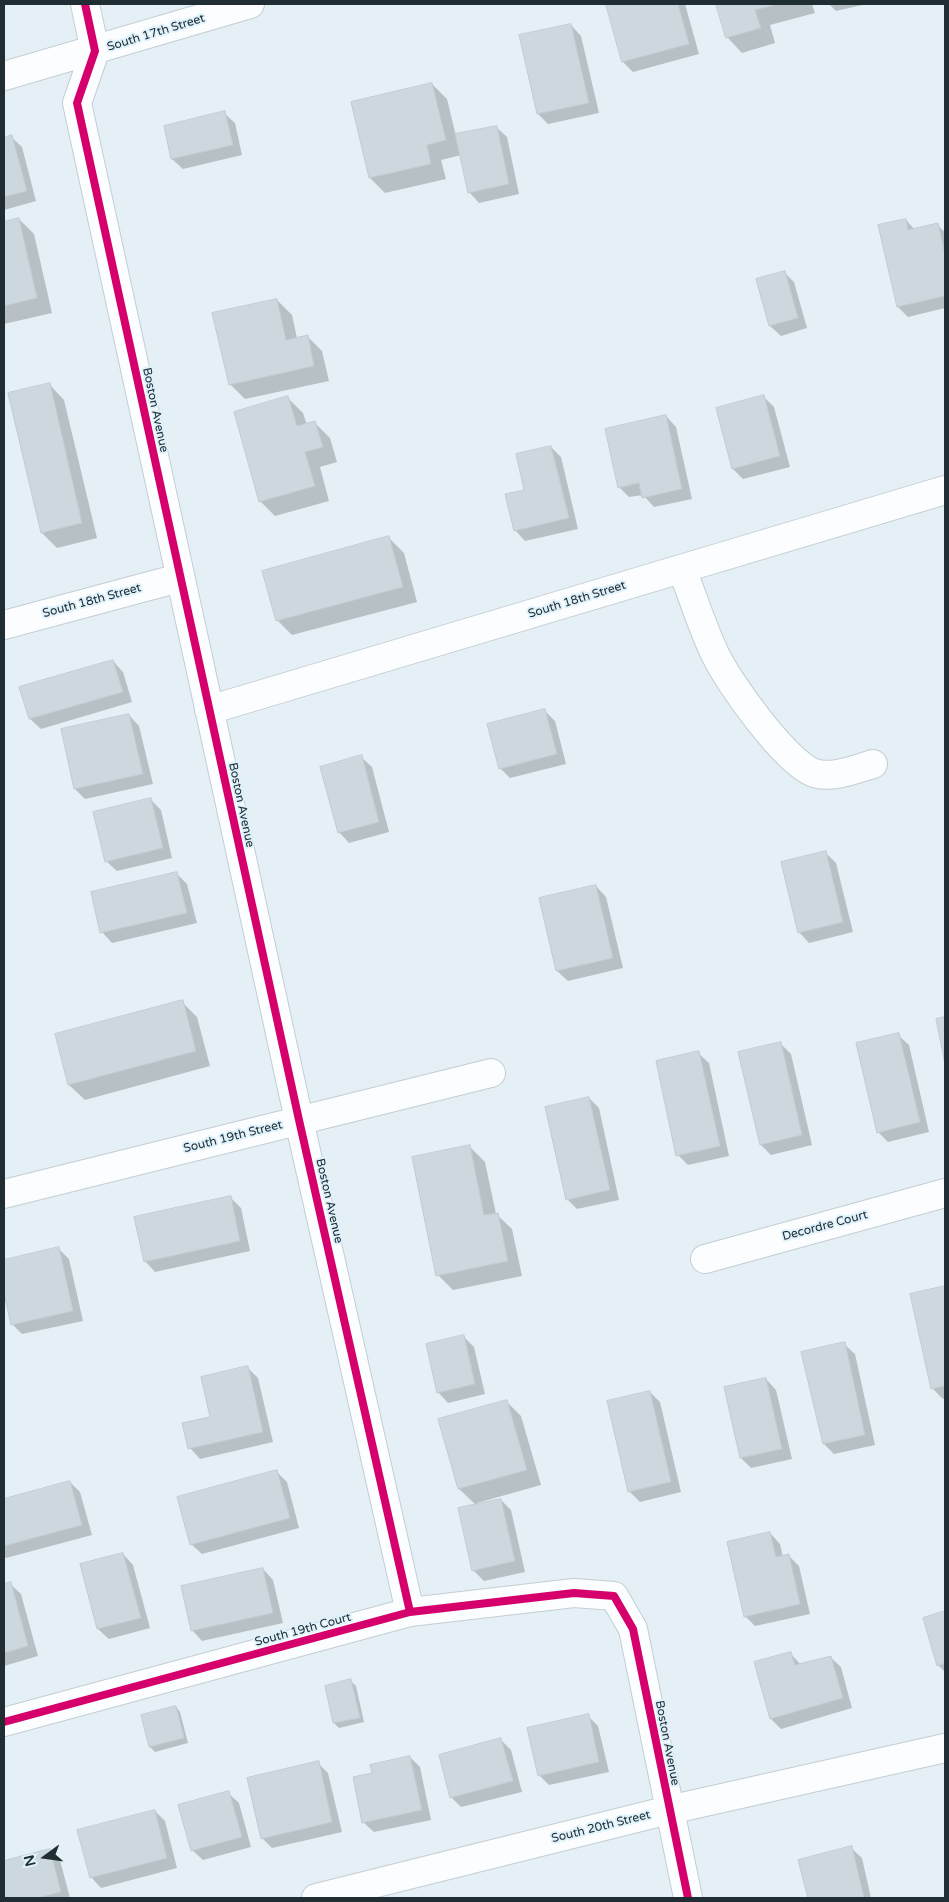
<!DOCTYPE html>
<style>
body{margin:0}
#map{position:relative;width:949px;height:1902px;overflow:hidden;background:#e5f0f6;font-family:"Varela Round",sans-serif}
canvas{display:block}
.frame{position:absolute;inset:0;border:5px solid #202d33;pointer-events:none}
.north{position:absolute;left:20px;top:1832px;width:50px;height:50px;-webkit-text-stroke:4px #dff2fc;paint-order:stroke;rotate:256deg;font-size:14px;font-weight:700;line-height:20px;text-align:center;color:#202d33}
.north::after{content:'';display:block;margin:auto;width:18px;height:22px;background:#202d33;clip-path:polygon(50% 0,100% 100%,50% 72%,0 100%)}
</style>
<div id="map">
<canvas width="949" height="1902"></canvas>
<div class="frame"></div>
<div class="north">N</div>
</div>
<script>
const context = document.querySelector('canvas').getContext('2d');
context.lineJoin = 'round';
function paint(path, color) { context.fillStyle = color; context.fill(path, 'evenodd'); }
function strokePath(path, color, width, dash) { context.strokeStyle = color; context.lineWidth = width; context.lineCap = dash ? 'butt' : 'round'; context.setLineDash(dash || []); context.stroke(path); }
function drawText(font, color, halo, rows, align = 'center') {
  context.font = font + ' "Varela Round",sans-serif'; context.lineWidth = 4; context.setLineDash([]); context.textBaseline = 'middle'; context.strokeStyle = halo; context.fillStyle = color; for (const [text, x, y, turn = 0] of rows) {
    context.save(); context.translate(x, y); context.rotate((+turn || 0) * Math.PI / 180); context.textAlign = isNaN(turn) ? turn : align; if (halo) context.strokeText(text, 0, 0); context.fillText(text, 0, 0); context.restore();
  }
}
paint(new Path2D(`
 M613 4H685L699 54 633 72 623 62 608 5Z
 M718 4H812L815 13 770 25 775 43 742 53 727 37Z
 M829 4H867L836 11Z
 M571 25 581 36 599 113 548 124 538 114Z
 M432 84 447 99 456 136 496 127 507 137 519 194 479 203 469 192 461 155 441 160 446 179 385 193 370 178Z
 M224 113 235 123 242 155 183 169 172 159 165 127Z
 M11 137 22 147 36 201 4 210V139Z
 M19 219 34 234 52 313 4 324V223Z
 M906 220 915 230 937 225 945 232V308L908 317 898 307Z
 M784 272 794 282 807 328 781 336 770 326Z
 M277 300 292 315 297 338 307 336 322 351 329 381 245 399 230 384Z
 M49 384 64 400 97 538 57 548 42 533Z
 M764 397 774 407 790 467 743 479 733 469 717 409Z
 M288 398 303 413 307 425 315 423 330 438 337 462 320 467 329 501 275 516 260 501Z
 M666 416 676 427 692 499 654 507 643 495 629 497 619 487Z
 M551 447 561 457 578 529 525 541 515 530 526 491Z
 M389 538 404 553 417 602 292 635 277 620Z
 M113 661 123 672 132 702 41 729 30 719Z
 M544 710 555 721 566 764 510 778 500 768Z
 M129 715 139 726 153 784 85 799 75 789Z
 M361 757 372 767 389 832 349 843 339 832Z
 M150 799 161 810 172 858 117 871 106 861Z
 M826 853 836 863 853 932 809 943 799 932Z
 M177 874 187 884 197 923 112 943 102 932Z
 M596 886 606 897 623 968 568 981 557 971 541 899Z
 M182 1002 197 1017 210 1066 85 1100 69 1085 56 1035Z
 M898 1035 909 1045 929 1132 888 1142 878 1132Z
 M781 1044 791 1054 812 1145 771 1155 761 1145Z
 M698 1053 709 1063 729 1156 688 1165 678 1155Z
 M589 1098 599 1108 619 1200 577 1209 567 1199Z
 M469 1146 485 1162 496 1214 512 1229 522 1276 453 1290 438 1275Z
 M231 1198 241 1208 250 1251 155 1272 145 1261Z
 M59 1249 69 1259 83 1321 22 1334 12 1324 4 1287V1261Z
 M945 1288V1398L943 1399 932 1388 911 1295Z
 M464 1337 474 1347 485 1394 448 1403 438 1392Z
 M844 1344 855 1354 875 1445 834 1454 824 1444 803 1353Z
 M248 1368 258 1378 273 1442 200 1459 190 1448Z
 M766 1379 776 1390 792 1459 751 1468 741 1458Z
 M650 1392 660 1402 681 1492 640 1502 629 1491Z
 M506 1401 521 1416 541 1485 477 1503 478 1505 501 1500 511 1510 525 1572 484 1581 473 1570 476 1505 459 1489 440 1420Z
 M276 1471 287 1482 299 1528 202 1554 191 1544Z
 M70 1482 80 1492 92 1535 6 1558 4 1556V1500Z
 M770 1533 780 1544 783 1557 789 1556 799 1566 810 1614 755 1626 745 1616Z
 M123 1554 133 1565 150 1628 109 1639 98 1629 81 1565Z
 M263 1569 273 1580 283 1623 202 1641 192 1630Z
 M10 1584 21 1594 38 1656 4 1666V1586Z
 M945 1613V1672L938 1665 924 1619Z
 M790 1653 801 1665 830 1657 841 1667 852 1708 781 1729 771 1719Z
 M351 1681 356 1686 364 1722 339 1728 334 1723Z
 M176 1707 180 1712 188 1743 155 1752 150 1747 142 1716Z
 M588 1716 598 1726 609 1772 549 1785 539 1775Z
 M501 1740 511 1750 522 1792 461 1807 451 1797Z
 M410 1757 420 1767 431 1820 374 1832 363 1822 373 1774Z
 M318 1763 328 1773 342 1832 272 1848 262 1838Z
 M228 1793 239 1803 251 1847 203 1860 192 1850Z
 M155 1811 165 1821 177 1868 101 1888 91 1877Z
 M851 1848 862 1858 871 1898H809L800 1861Z
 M50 1850 60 1860 70 1898H4V1863Z`), '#0003');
const building = new Path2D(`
 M606 4H678L689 44 622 62Z
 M716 4H779L755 10 761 28 726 38Z
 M571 24 589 103 537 114 519 35Z
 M432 83 446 140 427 145 431 164 369 178 351 102Z
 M225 111 233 145 171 159 164 126Z
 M497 126 509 184 468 193 455 134Z
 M12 135 27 191 4 197V138Z
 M19 218 37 298 4 306V222Z
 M906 219 908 230 938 223 945 255V296L897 307 878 225Z
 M785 271 798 318 769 326 756 279Z
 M277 299 286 340 308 335 314 366 229 385 212 313Z
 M50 383 82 523 41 533 8 393Z
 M764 395 780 456 732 469 716 408Z
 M288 396 297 426 315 421 323 447 305 452 315 486 259 502 234 412Z
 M666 415 682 489 642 498 639 483 618 488 605 429Z
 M551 446 569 518 514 531 505 494 524 490 516 454Z
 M389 536 403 587 276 621 262 571Z
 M113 660 123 692 29 719 19 687Z
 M545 709 557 754 499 769 487 724Z
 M129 714 143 774 74 789 61 729Z
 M362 755 379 822 338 833 320 767Z
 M151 798 163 848 105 862 93 812Z
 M826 851 843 922 798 933 781 862Z
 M177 872 187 913 100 933 91 892Z
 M596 885 613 958 556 971 539 898Z
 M183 1000 196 1051 68 1085 55 1034Z
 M945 1017V1064L936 1019Z
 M899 1033 920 1122 877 1133 856 1043Z
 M781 1042 802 1135 760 1145 738 1052Z
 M699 1051 720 1146 676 1156 656 1061Z
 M589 1097 610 1190 566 1200 545 1107Z
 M470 1145 484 1215 498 1213 508 1261 436 1276 412 1157Z
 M231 1196 240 1241 144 1262 134 1217Z
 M59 1247 73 1311 11 1325 4 1293V1260Z
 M945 1286V1386L931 1389 910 1294Z
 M464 1335 475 1384 437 1393 426 1344Z
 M845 1342 865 1435 823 1444 801 1352Z
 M248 1366 263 1432 188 1449 182 1423 210 1417 201 1377Z
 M766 1378 782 1449 740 1458 724 1387Z
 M650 1391 671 1482 628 1492 607 1401Z
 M507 1400 527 1470 458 1489 438 1419Z
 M277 1470 290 1518 190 1545 177 1497Z
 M70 1481 82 1525 4 1546V1499Z
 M501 1499 515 1561 472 1571 458 1508Z
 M770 1532 776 1557 789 1554 800 1604 744 1617 727 1542Z
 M123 1553 141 1618 97 1629 80 1564Z
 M263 1568 273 1613 191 1631 181 1586Z
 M11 1582 28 1646 4 1653V1584Z
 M945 1611V1663L937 1666 923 1618Z
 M791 1652 795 1665 831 1656 843 1698 770 1719 754 1662Z
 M351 1679 360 1718 333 1723 325 1686Z
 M176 1706 184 1738 149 1747 141 1715Z
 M589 1714 599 1762 538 1776 527 1728Z
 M501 1738 513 1781 450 1798 439 1755Z
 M410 1756 422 1810 362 1823 353 1777 372 1773 370 1765Z
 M319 1761 332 1822 261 1839 247 1778Z
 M229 1791 242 1837 191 1851 178 1805Z
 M155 1810 167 1858 90 1878 77 1830Z
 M852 1846 864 1898H808L798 1860Z
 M50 1849 61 1892 37 1898H4V1861Z`);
paint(building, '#ccd8de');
strokePath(building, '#c0cbd1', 1);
const minor = new Path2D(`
 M85 4 95 51 77 103 299 1120 410 1612
 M4 76 250 4
 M682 569C693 597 702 627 715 654 728 682 785 762 814 773 832 779 856 769 873 764
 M4 625 179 578
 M209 710 945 490
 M4 1194 491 1073
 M705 1259 945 1193
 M4 1722 410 1612 574 1593 614 1596 633 1629 688 1898
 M316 1898 669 1810 945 1748`);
strokePath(minor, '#c3ced4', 30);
strokePath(minor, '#fbfdfe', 28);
strokePath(new Path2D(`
 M85 4 95 51 77 103 299 1120 410 1612
 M4 1722 410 1612 574 1593 614 1596 633 1629 688 1898`), '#d6006c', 8);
drawText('12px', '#202d33', '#dff2fc', [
 ["South 17th Street",156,33,-17],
 ["Boston Avenue",155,410,78],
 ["South 18th Street",577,600,-17],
 ["South 18th Street",92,601,-15],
 ["Boston Avenue",241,805,78],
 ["South 19th Street",233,1137,-14],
 ["Boston Avenue",329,1201,77],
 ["Decordre Court",825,1226,-15],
 ["South 19th Court",303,1630,-15],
 ["Boston Avenue",667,1743,79],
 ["South 20th Street",601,1827,-14]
]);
</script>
